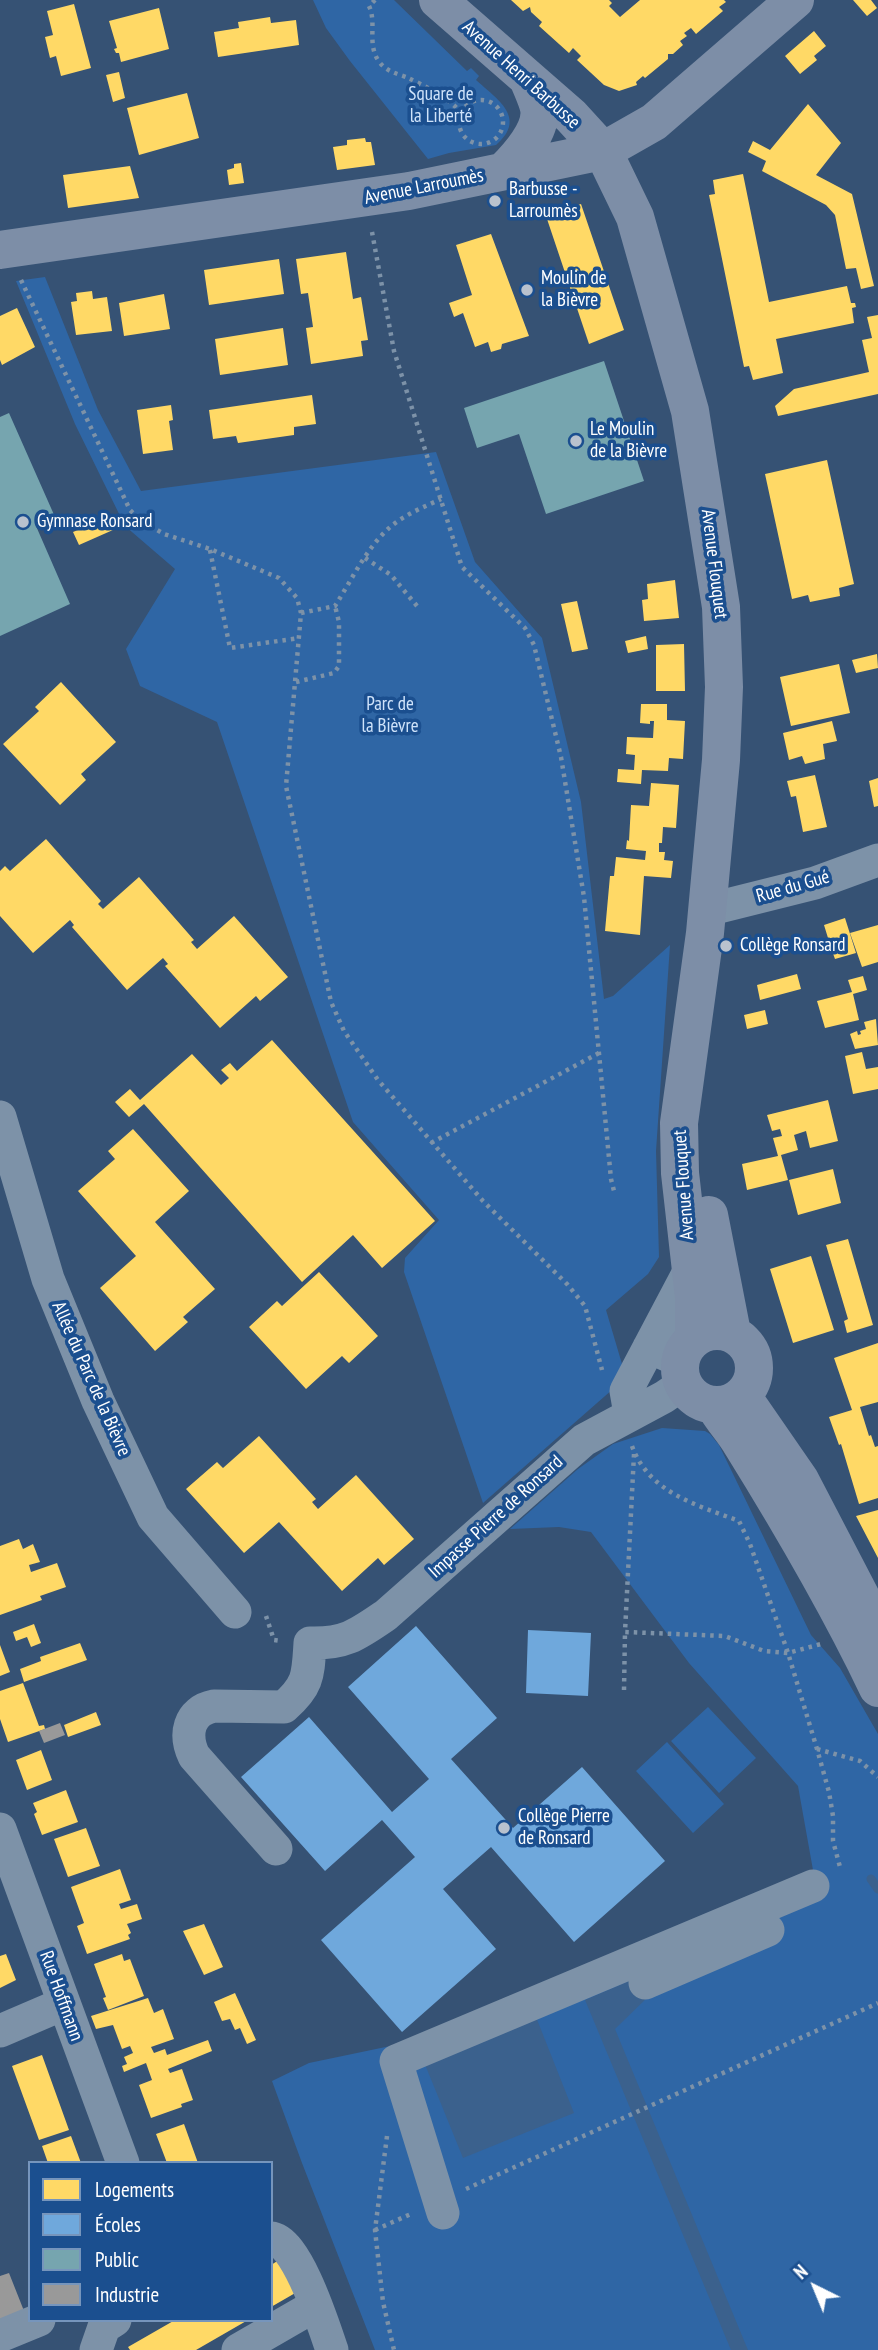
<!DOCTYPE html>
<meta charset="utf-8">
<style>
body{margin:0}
#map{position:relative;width:878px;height:2350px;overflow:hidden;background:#365274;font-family:"PT Sans Narrow",sans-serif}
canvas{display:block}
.legend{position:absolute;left:28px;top:2161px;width:245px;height:161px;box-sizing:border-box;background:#1b4f8f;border:2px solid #7695bc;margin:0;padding:9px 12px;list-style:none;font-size:21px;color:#fff}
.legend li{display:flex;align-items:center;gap:14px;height:35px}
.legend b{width:35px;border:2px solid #7695bc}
.north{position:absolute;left:780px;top:2252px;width:70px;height:70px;-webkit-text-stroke:5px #1b4f8f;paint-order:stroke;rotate:317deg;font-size:19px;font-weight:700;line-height:28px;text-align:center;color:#fff}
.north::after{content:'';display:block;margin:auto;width:24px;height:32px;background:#fff;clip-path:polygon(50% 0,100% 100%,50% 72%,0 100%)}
</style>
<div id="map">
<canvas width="878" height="2350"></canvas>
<ul class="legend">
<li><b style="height:19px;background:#ffd966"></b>Logements</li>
<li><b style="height:19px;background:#6fa8dc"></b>Écoles</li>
<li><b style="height:19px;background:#76a5af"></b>Public</li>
<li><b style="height:19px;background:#999"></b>Industrie</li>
</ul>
<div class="north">N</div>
</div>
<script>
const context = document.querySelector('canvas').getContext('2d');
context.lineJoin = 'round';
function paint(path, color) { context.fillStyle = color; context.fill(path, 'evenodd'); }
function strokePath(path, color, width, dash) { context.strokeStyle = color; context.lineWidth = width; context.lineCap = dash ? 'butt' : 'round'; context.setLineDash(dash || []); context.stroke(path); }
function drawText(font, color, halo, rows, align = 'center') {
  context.font = font + ' "PT Sans Narrow",sans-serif'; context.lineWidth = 7; context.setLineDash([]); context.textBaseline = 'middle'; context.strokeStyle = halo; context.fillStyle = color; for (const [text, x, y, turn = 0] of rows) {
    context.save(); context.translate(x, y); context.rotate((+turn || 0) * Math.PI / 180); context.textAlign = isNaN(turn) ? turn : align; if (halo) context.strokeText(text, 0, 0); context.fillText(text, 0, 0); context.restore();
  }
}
paint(new Path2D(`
 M313 0H394L467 71 471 68 479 76 476 80C497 99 528 118 496 145L449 153 428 159 350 61 326 28Z
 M45 277 98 410 141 491 436 452 475 562 542 638 581 802 604 999 613 996 670 945 656 1151 659 1257 648 1274 606 1310 622 1364 613 1389 483 1503 404 1272 405 1258 439 1220 353 1122 217 722 140 686 126 649 175 569 125 526 75 424 16 281Z
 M662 1428 705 1431 710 1434 719 1445 811 1635 840 1668 878 1734V2350H375L302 2163 272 2081 309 2063 400 2044 813 1870 798 1786 689 1663 591 1532 559 1527 510 1529 578 1469 613 1444Z
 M708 1707 756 1758 719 1793 671 1741Z
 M667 1742 724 1804 693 1833 636 1771Z`), '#2f66a5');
paint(new Path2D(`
 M642 1975 650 1995 615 2029 748 2350H731L585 2000Z
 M536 2017 574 2113 463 2158 424 2062Z`), '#3b618d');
paint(new Path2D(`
 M511 0H609L612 3 609 6 620 17 640 0H724L726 2 719 7 723 11 696 34 691 28 684 33 687 36 680 41 683 45 673 54H668V59L645 78 643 76 636 82 637 85 619 91 604 85 577 60 581 56 573 48 569 53 539 26 542 22 531 12 530 7 523 11Z
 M853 0H871L877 8 867 16Z
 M74 4 91 68 61 76 56 56 50 58 45 37 53 35 47 11Z
 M159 8 169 49 121 62 119 53H116L114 49 117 48 109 21Z
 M270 17 271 23 296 20 299 45 218 57 214 32 239 28 238 22Z
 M814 31 826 46 814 56 817 60 800 74 785 56Z
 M119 72 125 98 113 102 106 75Z
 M187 93 199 138 139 155 127 108Z
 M808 104 841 143 816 175 852 194 874 286 861 289 856 268 846 269 835 215 826 205 762 171 766 161 748 152 753 141 770 150Z
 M365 138 366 142H371L375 165 337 170 333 147 347 145V140Z
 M241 163 244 183 229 185 227 170 234 168V164Z
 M130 166 139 198 68 208 63 175Z
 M743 174 769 302 847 286 851 303H855L856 307 852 308 854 323 776 339 783 373 753 380 749 366 744 367 709 195 715 194 713 180Z
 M581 204 624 330 589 344 546 216Z
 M491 234 529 336 502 344 501 349 491 352 488 342 475 347 463 313 454 317 449 303 472 295 456 245Z
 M346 252 353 299 361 297 368 340 361 341 363 356 311 364 306 328 313 327 308 293 301 294 296 259Z
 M279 259 284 294 209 305 204 270Z
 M92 291 93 299 107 297 112 331 76 335 71 302 77 301 76 293Z
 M164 294 170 329 124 336 119 303Z
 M17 308 35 347 2 365 0 360V316Z
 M878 315V394L778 416 775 406 794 389 869 372 862 340 872 338 867 317Z
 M283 328 288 365 220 375 215 339Z
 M312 395 316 424 294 427V435L238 443 236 436 213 439 209 410Z
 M171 405 173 420 169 421 173 450 143 454 137 410Z
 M827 460 854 584 839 588 840 596 810 602 808 595 792 599 765 474Z
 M117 514 122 526 79 545 73 532Z
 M675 580 679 618 644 621 642 600 648 599 647 584Z
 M577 601 588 649 572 652 561 604Z
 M646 636 648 649 628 653 625 641Z
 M684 644 685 691H656V645Z
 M877 654 878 668 856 673 852 660Z
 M839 664 850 713 791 726 780 677Z
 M61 682 116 742 81 774 86 780 60 805 3 744 39 711 35 707Z
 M641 704H667V720L685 721 683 759 669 758 668 771 642 770 641 784 617 782 618 769 634 770 635 755 626 754 627 737 653 738 654 721H650V724L640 723Z
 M832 721 837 741 823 744 825 759 805 764 802 756 789 760 783 733Z
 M815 775 827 827 803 832 796 796 791 797 787 781Z
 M878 778V806L874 807 869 781Z
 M651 783 679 785 676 828 663 827 662 843H659V852H665L664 860 673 861 671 878 644 876 640 935 605 931 610 876H614L616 857 645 860 646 851 626 849 627 840 629 841 631 805 649 806Z
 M46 839 101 901 98 904 103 909 139 877 194 940 191 942 197 949 234 916 288 977 260 1001 256 996 220 1028 165 966 168 964 163 958 127 990 72 927 74 925 70 920 33 953 0 916V871L5 866 10 871Z
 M845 918 856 953 835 959 831 948 824 950 821 940 828 938 824 925Z
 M878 925V962L862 967 850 933Z
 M797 974 801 989 760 1000 757 985Z
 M863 976 867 990 853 994 859 1020 825 1028 817 1001 852 992 848 980Z
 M765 1010 768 1024 747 1029 744 1015Z
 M876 1019 878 1045 855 1049 850 1034 857 1031 858 1035 861 1034 860 1031 866 1029 864 1022Z
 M272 1040 435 1221 382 1268 353 1235 302 1282 144 1104 129 1117 115 1102 130 1089 140 1100 192 1054 221 1085 229 1078 221 1070 230 1063 237 1071Z
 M862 1052 866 1069 878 1067V1089L853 1094 845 1056Z
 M828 1100 838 1141 810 1148 806 1131 794 1135 798 1150 781 1155 788 1180 747 1190 742 1164 778 1156 773 1138 782 1136 780 1129 772 1131 767 1115Z
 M133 1129 189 1191 155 1222 215 1289 183 1317 188 1322 155 1351 100 1288 136 1256 78 1191 115 1159 108 1151Z
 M833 1169 841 1203 798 1215 789 1180Z
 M848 1239 873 1325 847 1333 844 1321 848 1319 826 1245Z
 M811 1256 834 1330 793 1343 770 1269Z
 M319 1272 378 1336 349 1363 342 1356 306 1389 249 1327 277 1301 282 1306Z
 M878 1343V1402L860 1407 869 1436 871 1435 875 1447 878 1446V1498L859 1504 841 1444 839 1445 829 1417 852 1410 834 1358Z
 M259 1436 316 1499 312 1502 318 1509 356 1475 414 1539 384 1565 378 1558 342 1591 279 1522 244 1553 186 1489 217 1462 223 1468Z
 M878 1510V1558L856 1516Z
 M19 1539 23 1549 33 1544 40 1562 29 1565 31 1572 57 1563 66 1587 40 1596 42 1600 0 1615V1546Z
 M34 1624 41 1643 31 1647 27 1637 16 1641 13 1632Z
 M80 1643 87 1660 24 1682 20 1669 41 1661 40 1657Z
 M0 1645 10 1672 0 1676Z
 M23 1683 39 1726 44 1725 45 1729 8 1742 0 1719V1691Z
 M96 1712 101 1725 68 1737 64 1725Z
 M41 1750 52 1780 27 1790 16 1760Z
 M66 1790 78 1822 42 1835 34 1814 37 1812 33 1803Z
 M86 1828 100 1866 68 1877 54 1839Z
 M120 1869 131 1900 119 1904 121 1909 137 1904 142 1919 127 1924 131 1933 128 1935 130 1939 87 1954 77 1926 84 1923 71 1887Z
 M204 1924 223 1967 204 1975 183 1931Z
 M6 1954 16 1980 0 1988V1956Z
 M122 1954 124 1961 130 1959 144 1996 108 2010 103 1998 106 1997 94 1964Z
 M235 1993 256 2040 247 2044 240 2028 235 2030 230 2019 222 2021 214 2002Z
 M148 1998 154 2013 163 2009 174 2039 151 2047 154 2053 165 2049 167 2055 208 2040 212 2051 168 2069 170 2073 182 2069 193 2100 181 2104 182 2107 151 2118 139 2085 152 2080 146 2063 124 2072 122 2066 127 2064 124 2057 133 2053 130 2046 122 2049 113 2025 96 2029 91 2016Z
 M42 2055 69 2130 39 2140 12 2066Z
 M184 2124 198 2163H167L156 2134Z
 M71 2136 81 2163H48L42 2146Z
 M279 2260 297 2292 271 2307V2265Z
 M175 2320H248L196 2350H130L128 2347Z`), '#ffd966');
paint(new Path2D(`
 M416 1626 497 1718 451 1759 513 1828 582 1767 665 1861 574 1942 491 1847 443 1889 496 1949 402 2032 321 1940 415 1857 382 1820 325 1871 241 1777 309 1717 392 1812 429 1779 348 1687Z
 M528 1630 591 1633 588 1696 526 1693Z`), '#6fa8dc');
paint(new Path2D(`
 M604 361 644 481 546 514 519 434 477 448 464 408Z
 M9 413 55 517 36 526 70 604 0 636V417Z`), '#76a5af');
paint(new Path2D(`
 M60 1723 65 1735 44 1743 39 1731Z
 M9 2273 26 2316 0 2326V2276Z`), '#999');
strokePath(new Path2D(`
 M871 1879 878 1889`), '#3b618d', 9);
strokePath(new Path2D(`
 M375 0 369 6C377 23 367 43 378 60 385 71 395 73 406 77 423 85 450 98 461 113
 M459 122a22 22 0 1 1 44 0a22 22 0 1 1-44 0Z
 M372 232 394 351 462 567 525 628 534 645 561 757 584 897 611 1179 614 1191
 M21 280 130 510 140 520 164 534 210 549 279 578 297 598 301 613 286 786 331 1002 344 1031 378 1080 483 1201 567 1284 585 1306 602 1370
 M210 550 230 648 299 638
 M365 558 391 575 417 606
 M301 613 335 606C351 581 366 549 388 529 403 515 424 507 441 499
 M296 682 334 673 339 666V622L335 606
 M431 1143 599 1053
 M632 1446C649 1493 697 1505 739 1521L750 1544 788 1653 817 1749 829 1792 833 1816V1841L840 1867
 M634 1454 625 1632 725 1636 764 1651 788 1653 821 1644
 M266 1616 274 1640 282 1641
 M624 1690 625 1632
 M817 1749 860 1761 878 1777
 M387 2136 375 2230 383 2302 394 2350
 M466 2189 878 2003
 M375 2230 413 2213`), '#7d92a8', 4.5, [3.5, 5]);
strokePath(new Path2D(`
 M707 910 815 883 878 860
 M0 1117 48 1279 98 1401 153 1517 235 1612
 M649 1347 680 1361
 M630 1414 626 1391 692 1266
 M0 1829 123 2163
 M276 1849 194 1756C184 1735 188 1711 214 1706L284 1707C309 1685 308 1675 310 1643 345 1644 357 1635 386 1615L584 1440 664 1397 683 1384
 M645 1983 768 1930
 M0 2031 63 2004
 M443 2213 396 2061 813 1886
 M271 2238C297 2240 324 2327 332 2350
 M0 2336 39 2320
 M96 2350 104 2327 115 2320
 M238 2350 316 2305`), '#7d92a8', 33);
strokePath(new Path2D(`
 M438 0 571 116 603 151 635 217 690 411 721 607 724 687 721 760 705 933 679 1123 680 1173 694 1297V1338
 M504 171C518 157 543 130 539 108 537 99 532 89 529 81
 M0 250 409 191 603 151 654 122 795 0
 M709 1215 732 1333
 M680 1368a37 37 0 1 1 74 0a37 37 0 1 1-74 0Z
 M742 1396 800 1480 877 1628
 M715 1406C723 1420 734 1431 742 1445 791 1524 838 1604 878 1688`), '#7d8ea7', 38);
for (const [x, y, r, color] of [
 [495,201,7,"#b9c2ce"],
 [527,290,7,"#b9c2ce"],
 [576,441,7,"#b9c2ce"],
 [23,522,7,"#b9c2ce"],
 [726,946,7,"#b9c2ce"],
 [504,1828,7,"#b9c2ce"]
]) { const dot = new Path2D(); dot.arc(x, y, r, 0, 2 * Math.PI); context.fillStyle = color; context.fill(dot); strokePath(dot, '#1b4f8f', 2.5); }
drawText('19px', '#fff', '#1b4f8f', [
 ["Avenue Henri Barbusse",521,75,42],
 ["Avenue Larroumès",424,187,-11],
 ["Avenue Flouquet",714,564,83],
 ["Rue du Gué",793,887,-16],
 ["Avenue Flouquet",684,1185,-94],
 ["Allée du Parc de la Bièvre",91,1379,66],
 ["Impasse Pierre de Ronsard",496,1517,-42],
 ["Rue Hoffmann",61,1996,70]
]);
drawText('19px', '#cfe3fa', '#1b4f8f', [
 ["Square de",441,95],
 ["la Liberté",441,117],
 ["Parc de",390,705],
 ["la Bièvre",390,727]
]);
drawText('19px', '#fff', '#1b4f8f', [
 ["Barbusse -",509,190],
 ["Larroumès",509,212],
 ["Moulin de",541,279],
 ["la Bièvre",541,301],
 ["Le Moulin",590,430],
 ["de la Bièvre",590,452],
 ["Gymnase Ronsard",37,522],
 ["Collège Ronsard",740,946],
 ["Collège Pierre",518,1817],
 ["de Ronsard",518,1839]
], 'left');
</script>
